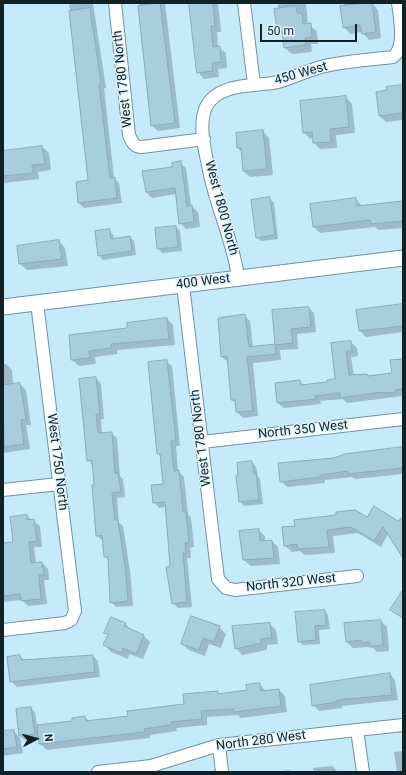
<!DOCTYPE html>
<style>
body{margin:0}
#map{position:relative;width:406px;height:775px;overflow:hidden;background:#c5eafa;font-family:Roboto,sans-serif}
canvas{display:block}
.frame{position:absolute;inset:0;border:4px solid #122126;pointer-events:none}
.north{position:absolute;left:16px;top:719px;width:40px;height:40px;-webkit-text-stroke:3px #dff5fe;paint-order:stroke;rotate:84deg;font-size:11px;font-weight:700;line-height:16px;text-align:center;color:#122126}
.north::after{content:'';display:block;margin:auto;width:14px;height:18px;background:#122126;clip-path:polygon(50% 0,100% 100%,50% 72%,0 100%)}
.scale{position:absolute;left:260px;top:24px;width:97px;height:18px;box-sizing:border-box;border:2px solid #122126;border-top:0;padding-left:5px;font-size:12px;line-height:14px;white-space:nowrap;color:#122126;-webkit-text-stroke:3px #dff5fe;paint-order:stroke}
</style>
<div id="map">
<canvas width="406" height="775"></canvas>
<div class="frame"></div>
<div class="north">N</div>
<div class="scale">50 m</div>
</div>
<script>
const context = document.querySelector('canvas').getContext('2d');
context.lineJoin = 'round';
function paint(path, color) { context.fillStyle = color; context.fill(path, 'evenodd'); }
function strokePath(path, color, width, dash) { context.strokeStyle = color; context.lineWidth = width; context.lineCap = dash ? 'butt' : 'round'; context.setLineDash(dash || []); context.stroke(path); }
function drawText(font, color, halo, rows, align = 'center') {
  context.font = font + ' Roboto,sans-serif'; context.lineWidth = 3; context.setLineDash([]); context.textBaseline = 'middle'; context.strokeStyle = halo; context.fillStyle = color; for (const [text, x, y, turn = 0] of rows) {
    context.save(); context.translate(x, y); context.rotate((+turn || 0) * Math.PI / 180); context.textAlign = isNaN(turn) ? turn : align; if (halo) context.strokeText(text, 0, 0); context.fillText(text, 0, 0); context.restore();
  }
}
paint(new Path2D(`
 M69 3H93L106 88H104L114 178 119 183 122 203 84 208 79 203 89 181Z
 M139 3H165L180 128 158 131 152 126Z
 M189 3H218L221 32H217L218 47 226 53 227 68 218 69 219 77 204 79 198 72Z
 M278 3H306L308 25 317 31 318 44H311L312 52 292 54 285 48 284 36 278 30Z
 M344 3H372L378 10 381 38 369 40 362 32 350 34 344 27Z
 M403 86V120L386 122 380 116 388 91Z
 M346 97 352 104 355 133 336 135 337 148 320 149 314 143 313 138 310 139 304 132Z
 M263 131 269 138 273 175 250 177 243 171 242 152 238 148Z
 M42 147 49 153 51 170 38 172 39 179 3 183V152Z
 M180 163 186 168 191 206 198 212 200 227 186 229 180 223 176 194 152 198 146 192Z
 M269 198 274 203 278 239 261 241 257 237Z
 M356 199 362 206 403 202V228L378 230 375 227 320 233 314 227Z
 M176 227 180 231 182 251 162 253 158 248Z
 M109 230 113 235 114 239 130 237 134 241 136 255 103 260 99 255Z
 M59 241 65 248 68 266 27 270 20 264 18 247Z
 M403 306V332L366 337 360 331Z
 M309 308 314 313 316 332 297 334 298 349 280 350 281 360 253 363 258 416 243 418 237 412V404L232 400 228 362 222 357 244 315 250 321 253 348 276 345 273 311Z
 M167 319 173 325 175 345 117 350V354L95 357 96 364 79 366 72 360 129 329Z
 M351 342 357 348 358 356 351 357 354 377 393 374 403 360V396L347 403 343 399 320 401 321 404 284 408 278 403 300 381 304 386 328 383 337 380 332 344Z
 M166 361 172 366 180 446H176L178 471 184 477 188 514 191 518 194 547 190 548 191 558H187L192 607 178 608 173 603 172 594 170 592 167 568 171 567 166 507 159 508 154 502 164 485 161 457 158 453Z
 M3 364H6L12 370 13 385 20 384 26 390 31 425H26L30 449 3 453Z
 M96 378 101 384 104 419H101L102 434 111 433 117 438 120 476 123 479 125 497 117 498 119 523 123 526 130 571 133 606 116 607 111 602 109 560 105 557 103 541 97 536 93 466 88 460Z
 M403 447V474L355 479 352 477 325 480V483L287 487 281 481 334 459Z
 M252 462 256 467 258 476 260 479 263 504 244 506 240 501Z
 M27 516 40 526 42 547H34L36 563H42L48 569 49 580H44L47 604 28 606 22 600 3 602V582Z
 M368 518 398 522 403 518V556L388 534 381 547 358 533 333 536 335 553 305 555 300 551 292 552 285 546 283 528Z
 M258 530 265 536V542L272 541 278 547 280 564 251 566 244 560Z
 M403 592V619L392 610Z
 M324 611 328 615 330 629 319 630 320 644 303 645 299 641Z
 M381 621 387 627 389 651 377 652 373 648 367 647 353 648 346 641Z
 M125 623 131 630 144 636 150 642 143 659 129 654 128 659 111 652 105 645 109 636 106 633Z
 M270 624 276 630 278 644 267 645V650L242 655 236 648Z
 M219 627 226 634 221 648 209 644 205 656 189 650 182 644Z
 M20 656 25 661 93 656 98 661 100 677 17 687 11 681Z
 M390 674 395 680 398 700 342 706V708L319 711 313 705 351 678Z
 M259 684 266 691 279 690 285 696 287 712 241 718 238 715 207 717V725L176 728 177 731 150 735V738L47 750 40 744V738L25 740 20 736 31 708 35 712 37 726 73 721 85 717 89 721 129 717 185 704 217 692 220 695 248 691Z
 M14 731 20 738 23 753 3 756V732Z
 M403 751V772H397L394 752Z
 M332 766 338 772H314L313 768Z
 M290 770 292 772H273Z`), '#0003');
const building = new Path2D(`
 M160 3 175 123 151 126 138 6Z
 M189 3H213L215 26H211L213 47 220 46 221 62 212 63 213 71 197 73Z
 M372 3 376 32 362 34 360 25 343 28 340 6Z
 M296 6 297 13H302L303 24 311 23 312 37 305 38 306 45 284 48 282 30H277L274 9Z
 M90 8 101 83 99 84 110 178 115 177 117 198 78 203 76 182 88 180 69 11Z
 M403 85V113L379 116 376 92 387 90 386 87Z
 M346 96 349 127 330 129 331 142 313 143 312 132 303 133 300 101Z
 M263 130 267 169 243 171 241 148H237L236 133Z
 M42 146 45 164 32 165 33 173 3 176V151Z
 M181 161 187 206 192 205 194 222 179 224 175 188 146 192 142 171 172 167V163Z
 M270 197 275 235 256 238 251 200Z
 M356 198 357 206 403 201V221L371 224 370 220 313 227 310 204Z
 M176 226 178 247 157 249 155 228Z
 M110 229 111 239 130 236 132 251 98 256 95 231Z
 M59 240 62 259 19 264 17 246Z
 M403 304V326L359 331 356 310Z
 M309 307 311 327 291 329 293 343 275 345 276 354 247 357 253 411 236 412 235 400H231L227 356 221 357 218 318 245 314 249 347 275 344 272 310Z
 M167 318 169 339 111 344V348L89 351 90 358 71 360 69 335 127 328V323Z
 M351 341 352 351H346L349 375 367 374 368 376 392 373 390 360 403 359V389L395 390 396 392 383 393 382 392 340 398V393L315 396 316 399 277 403 275 383 300 380 301 385 327 382V380L335 379 331 343Z
 M167 360 176 441H171L174 471 179 470 183 512H186L189 543H185L186 553H183L187 602 172 604 166 567 170 566 165 502 153 503 151 485 163 484 160 454H157L148 362Z
 M96 377 100 414H96L98 433 112 432 115 473H118L121 492 112 493 115 520H118L125 565 128 601 110 603 108 557H104L102 535 96 536 92 485H94L92 460 87 461 79 379Z
 M20 383 26 419 21 420 24 444 4 447 3 385Z
 M403 447V468L348 474V471L320 475V477L280 482 278 463 334 458 345 454Z
 M252 461 254 474 256 473 259 500 239 502 236 476 238 475 237 463Z
 M374 506 398 521 403 517V558L383 527 374 541 351 527 327 530 329 547 298 549 297 544 284 546 282 527 295 526 294 520 336 515V512L355 510 367 517Z
 M27 515V520L34 519 37 541 29 542 31 563 42 562 44 575H39L41 599 21 601 20 594 3 596V543L13 542 10 517Z
 M259 529 260 541 272 540 274 558 243 560 239 531Z
 M403 590V618L390 610Z
 M325 610 326 625 315 626 316 640 298 642 295 612Z
 M191 616 220 626 214 642 203 638 199 650 181 644Z
 M111 617 126 623 124 626 144 635 136 654 123 648 121 653 103 645 108 634 104 633Z
 M381 620 383 645 370 646V642H361V640L346 642 344 623Z
 M270 623 272 638 261 639V643L235 649 232 626Z
 M20 655 21 660 93 655 95 672 10 682 7 657Z
 M390 673 392 695 337 700V702L312 706 310 685Z
 M260 683 261 691 279 689 281 706 234 712 233 709 201 711 202 719 171 722V725L144 729 145 732 39 744 37 725 72 721V718L85 716 86 721 128 716 127 711 184 704 183 694 218 691V694L247 690 246 685Z
 M31 707 35 734 19 736 16 709Z
 M14 730 17 747 3 749V731Z`);
paint(building, '#a8cddc');
strokePath(building, '#88acba', 1);
const minor = new Path2D(`
 M115 3 129 135C132 142 134 147 142 147L204 139
 M244 3 254 84
 M238 277C233 240 216 207 209 170 205 151 198 125 206 107 218 82 256 87 278 82 293 78 306 71 321 67 344 61 369 60 393 57 406 47 400 19 398 3
 M183 285 218 579 226 588 235 590 357 576
 M202 442 403 419
 M3 490 59 484
 M3 630 65 623 71 620 75 611 37 303
 M357 730 363 772
 M219 745 222 772
 M98 772 151 766 219 745 403 725`);
const tertiary = new Path2D(`
 M3 307 403 258`);
strokePath(minor, '#6f92a0', 14);
strokePath(tertiary, '#6f92a0', 17);
strokePath(minor, '#fff', 12);
strokePath(tertiary, '#fff', 15);
drawText('13px', '#122126', '#dff5fe', [
 ["450 West",301,74,-16],
 ["West 1780 North",123,79,-96],
 ["West 1800 North",221,208,75],
 ["400 West",203,282,-7],
 ["North 350 West",303,430,-6],
 ["West 1780 North",201,438,-97],
 ["West 1750 North",57,462,83],
 ["North 320 West",291,583,-6],
 ["North 280 West",261,741,-7]
]);
</script>
